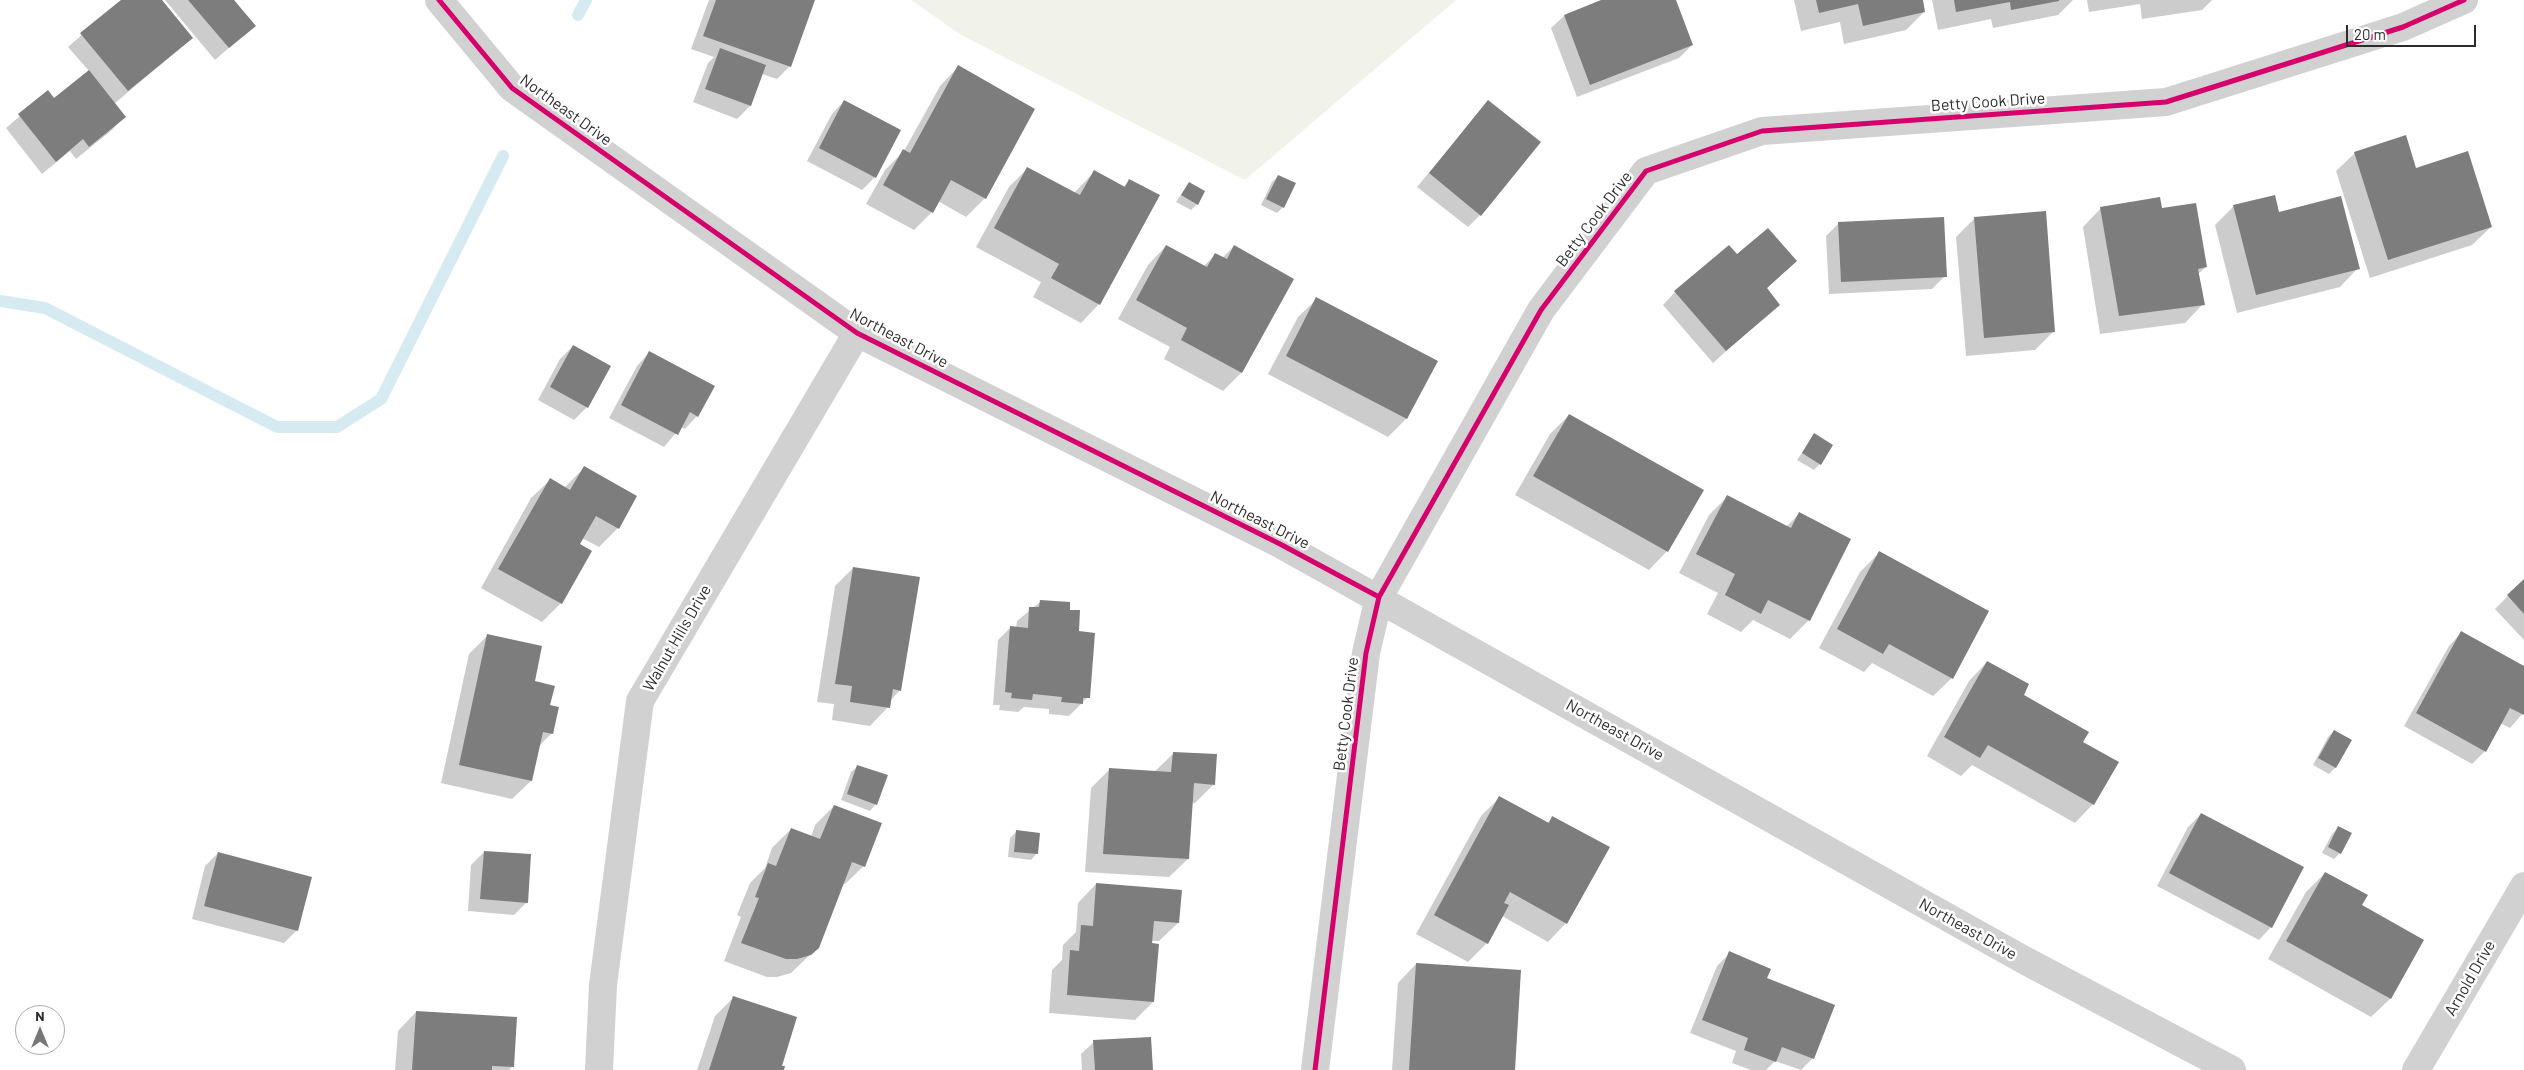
<!DOCTYPE html>
<style>
body{margin:0}
#map{position:relative;width:2524px;height:1070px;overflow:hidden;background:#fff;font-family:Barlow,sans-serif}
canvas{display:block}
.north{position:absolute;left:15px;top:1005px;width:50px;height:50px;box-sizing:border-box;background:#fff;border:1px solid #ababab;border-radius:50%;rotate:0deg;font-size:14px;font-weight:700;line-height:20px;text-align:center;color:#2c2c2c}
.north::after{content:'';display:block;margin:auto;width:18px;height:22px;background:#767676;clip-path:polygon(50% 0,100% 100%,50% 72%,0 100%)}
.scale{position:absolute;left:2346px;top:25px;width:130px;height:22px;box-sizing:border-box;border:2px solid #2c2c2c;border-top:0;padding-left:6px;font-size:15px;line-height:18px;white-space:nowrap;color:#2c2c2c;-webkit-text-stroke:4px #fff;paint-order:stroke}
</style>
<div id="map">
<canvas width="2524" height="1070"></canvas>
<div class="north">N</div>
<div class="scale">20 m</div>
</div>
<script>
const context = document.querySelector('canvas').getContext('2d');
context.lineJoin = 'round';
function paint(path, color) { context.fillStyle = color; context.fill(path, 'evenodd'); }
function strokePath(path, color, width, dash) { context.strokeStyle = color; context.lineWidth = width; context.lineCap = dash ? 'butt' : 'round'; context.setLineDash(dash || []); context.stroke(path); }
function drawText(font, color, halo, rows, align = 'center') {
  context.font = font + ' Barlow,sans-serif'; context.lineWidth = 5; context.setLineDash([]); context.textBaseline = 'middle'; context.strokeStyle = halo; context.fillStyle = color; for (const [text, x, y, turn = 0] of rows) {
    context.save(); context.translate(x, y); context.rotate((+turn || 0) * Math.PI / 180); context.textAlign = isNaN(turn) ? turn : align; if (halo) context.strokeText(text, 0, 0); context.fillText(text, 0, 0); context.restore();
  }
}
paint(new Path2D(`
 M911 0H1456L1245 180 961 35Z`), '#f1f3ea');
paint(new Path2D(`
 M122 0H161L192 38 114 104 124 117 112 130 76 159 70 151 42 174 6 128 48 92 54 100 89 71 68 47Z
 M165 0H234L254 26 215 60Z
 M709 0H814L790 66 777 79 762 74 750 106 737 119 693 102 708 63 714 57 691 49Z
 M1605 0H1675L1692 45 1679 58 1577 97 1551 28 1564 16Z
 M1794 0H1922L1924 12 1906 30 1844 44 1840 22 1801 31Z
 M1932 0H2073L2058 15 1993 28 1991 19 1938 30Z
 M2087 0H2212L2202 10 2142 19 2140 4 2089 12Z
 M958 67 1034 109 985 198 966 217 938 201 932 212 914 230 866 204 885 170 904 151 940 86Z
 M844 101 900 131 875 177 862 190 807 161 832 114Z
 M1488 102 1480 215 1468 227 1417 187Z
 M2355 153 2415 170 2491 227 2472 245 2370 278 2336 171Z
 M1028 168 1074 193 1094 172 1123 187 1130 180 1099 304 1081 323 1033 297 1041 282 976 247 1009 187Z
 M1279 176 1283 207 1277 213 1261 205 1272 182Z
 M1189 183 1197 204 1191 210 1176 202Z
 M2274 196 2278 213 2358 268 2340 287 2237 313 2215 225 2233 207Z
 M2101 208 2160 210 2206 267 2198 274 2203 304 2185 323 2100 334 2083 227Z
 M1975 218 2054 331 2035 350 1966 356 1956 237Z
 M1839 223 1945 276 1932 289 1829 294 1826 236Z
 M1166 246 1203 267 1216 254 1222 258 1234 246 1293 279 1241 373 1223 391 1164 359 1170 347 1118 319 1148 265Z
 M1737 256 1795 261 1766 289 1779 304 1713 363 1663 305 1675 292Z
 M1317 299 1436 361 1406 419 1388 437 1268 374 1298 317Z
 M573 346 587 407 574 420 538 400 560 359Z
 M649 353 697 416 685 429 681 427 664 447 609 418 637 366Z
 M1569 415 1667 551 1649 570 1515 495 1550 434Z
 M1814 435 1820 464 1814 470 1797 460Z
 M584 468 636 497 618 528 599 547 582 538 561 603 542 622 481 588 531 498 550 480 564 488Z
 M1728 496 1786 527 1799 514 1850 540 1809 620 1790 639 1753 620 1741 632 1707 614 1718 593 1679 573 1709 515Z
 M1879 553 1952 678 1933 696 1872 663 1864 672 1819 648 1860 572Z
 M853 568 900 690 890 701 888 707 870 726 832 720 834 704 817 702 835 586Z
 M2524 580V640L2495 609Z
 M1040 602 1068 611 1078 632 1088 697 1069 716 1049 714V709L1024 707 1018 712 999 710 1000 705H993L998 640 1011 627 1016 628 1017 621Z
 M2461 633 2524 668V712L2510 728 2500 723 2485 751 2472 764 2404 726 2449 646Z
 M488 635 533 682 549 706 552 733 538 747 531 781 512 799 441 783 469 654Z
 M1987 662 2022 696 2081 743 2093 804 2075 823 1972 765 1961 776 1927 756 1969 681Z
 M2334 731 2350 740 2335 768 2329 774 2313 765 2328 737Z
 M1174 753 1214 784 1195 803H1191L1188 859 1169 877 1085 872 1091 788 1109 770 1154 772Z
 M858 766 876 804 870 811 841 800 851 772Z
 M1500 797 1547 823 1553 817 1566 923 1548 942 1502 916 1487 943 1468 962 1416 934 1481 816Z
 M834 806 864 866 845 884 843 883 818 947 791 973 777 977H767L724 961 741 917 737 915 750 883 765 868 772 848 791 829 811 837 815 825Z
 M2201 814 2271 927 2259 940 2157 886 2188 827Z
 M2338 828 2340 853 2334 859 2322 853 2332 834Z
 M1017 831 1037 853 1031 860 1008 857 1010 838Z
 M484 852 527 902 514 915 468 911 471 865Z
 M218 853 297 930 284 943 192 919 205 866Z
 M2325 873 2360 905 2423 940 2390 999 2371 1017 2268 959 2306 892Z
 M1096 884 1178 923 1159 941H1151L1153 1002 1135 1020 1049 1013 1052 970 1062 960 1063 945 1076 932 1078 903Z
 M1730 953 1766 979 1813 1058 1801 1070 1775 1061 1766 1070H1751L1732 1063 1736 1051 1690 1033 1717 966Z
 M1416 964 1514 1070H1392L1398 983Z
 M734 997 780 1066 782 1070H697L715 1016Z
 M416 1012 513 1066 509 1070H395L398 1031Z
 M1094 1042 1151 1070H1082L1081 1054Z`), '#0003');
strokePath(new Path2D(`
 M578 15 586 0
 M0 301 45 308 277 427H337L381 399 503 156`), '#d6ebf1', 12);
paint(new Path2D(`
 M121 0H162L193 38 128 91 80 33Z
 M188 0H234L256 26 229 48Z
 M716 0H815L791 67 703 36Z
 M1601 0H1676L1693 45 1590 85 1564 15Z
 M1816 0H1923L1925 12 1863 26 1858 4 1819 13Z
 M1954 0H2059V1L2011 10 2010 2 1956 12Z
 M720 48 766 65 751 106 705 89Z
 M958 65 1035 109 986 199 951 180 933 213 883 185 903 149 910 153Z
 M89 70 126 117 89 147 83 139 56 162 18 114 48 90 54 98Z
 M844 100 901 130 876 178 819 148Z
 M1488 100 1541 142 1481 216 1429 173Z
 M2406 135 2416 168 2468 151 2492 227 2388 260 2354 152Z
 M1027 167 1080 195 1094 170 1125 187 1129 179 1160 195 1100 305 1051 278 1059 264 994 228Z
 M1278 175 1296 183 1284 208 1266 199Z
 M1189 182 1205 191 1198 205 1181 195Z
 M2275 195 2279 212 2341 196 2360 269 2256 295 2233 205Z
 M2160 197 2162 208 2196 203 2207 267 2198 269 2205 305 2119 316 2100 207Z
 M2046 211 2055 332 1984 338 1974 217Z
 M1944 217 1947 277 1841 282 1838 222Z
 M1768 228 1797 261 1767 288 1780 305 1726 351 1674 291 1729 245 1737 254Z
 M1166 245 1207 267 1215 253 1227 259 1234 245 1294 279 1242 373 1181 340 1187 328 1136 300Z
 M1316 297 1438 361 1407 419 1286 356Z
 M573 345 611 366 588 408 550 387Z
 M649 351 715 386 698 417 690 412 678 435 621 405Z
 M1569 414 1704 490 1668 552 1533 476Z
 M1814 433 1833 445 1821 465 1802 453Z
 M584 466 637 496 619 529 596 516 580 544 592 551 562 604 498 569 550 478 570 490Z
 M1727 495 1791 528 1799 512 1851 539 1810 621 1768 600 1761 614 1725 595 1735 574 1696 554Z
 M1879 551 1989 611 1953 679 1889 644 1883 654 1837 629Z
 M853 567 920 577 901 691 893 689 890 708 850 702 852 686 835 684Z
 M2524 579V614L2507 595Z
 M1040 600 1070 602V610H1080L1079 631 1095 633 1090 698H1083V704L1061 702 1062 697 1033 694 1032 700 1011 698 1012 693 1005 692 1010 626 1028 628 1029 607H1039Z
 M2461 631 2524 666V715L2510 708 2486 752 2416 713Z
 M487 634 542 646 535 681 555 686 550 705 559 707 553 734 543 732 532 781 459 765Z
 M1987 661 2029 684 2024 695 2089 732 2083 742 2119 762 2094 805 1988 745 1980 758 1944 737Z
 M2334 730 2352 740 2336 768 2318 758Z
 M1173 752 1217 754 1215 785 1194 783 1189 859 1103 854 1109 768 1171 772Z
 M857 765 888 775 877 805 847 794Z
 M1499 796 1549 823 1552 816 1610 847 1567 924 1510 892 1504 903 1509 905 1488 944 1434 915Z
 M834 805 882 823 865 867 852 862 819 948 811 955 797 959H786L741 943 759 898 755 897 768 863 776 866 791 828 820 839Z
 M2201 813 2304 867 2272 928 2169 873Z
 M2338 826 2352 833 2341 854 2328 847Z
 M1016 830 1040 833 1038 854 1014 852Z
 M484 851 531 854 528 903 480 899Z
 M218 852 312 877 298 931 204 906Z
 M2325 872 2368 895 2362 905 2424 940 2391 999 2286 941Z
 M1096 883 1182 890 1179 923 1154 921 1152 943 1159 944 1154 1002 1067 995 1070 950 1079 951 1081 925 1093 926Z
 M1729 951 1771 969 1767 978 1835 1005 1814 1059 1782 1047 1776 1062 1744 1050 1748 1038 1702 1020Z
 M1416 963 1521 970 1515 1070H1409Z
 M733 996 797 1017 782 1066H785L784 1070H709Z
 M416 1011 517 1017 514 1067 492 1066V1070H412Z
 M1151 1037 1153 1070H1095L1093 1040Z`), '#7d7d7d');
strokePath(new Path2D(`
 M439 0 512 88 857 333 1280 544 2024 960 2232 1070
 M599 1070 603 985 640 701 857 333
 M1315 1070 1366 653 1379 597 1541 310 1646 171 1762 131 2166 102 2403 27 2464 0
 M2416 1070 2524 886`), '#d1d1d1', 28);
strokePath(new Path2D(`
 M439 0 512 88 857 333 1280 544 1379 597
 M1315 1070 1366 653 1379 597 1541 310 1646 171 1762 131 2166 102 2403 27 2464 0`), '#d6006c', 5);
drawText('16px', '#2c2c2c', '#fff', [
 ["Betty Cook Drive",1988,102,-4],
 ["Northeast Drive",566,110,36],
 ["Betty Cook Drive",1594,219,-53],
 ["Northeast Drive",899,338,28],
 ["Northeast Drive",1260,520,27],
 ["Walnut Hills Drive",677,638,-60],
 ["Betty Cook Drive",1346,714,-83],
 ["Northeast Drive",1615,730,29],
 ["Northeast Drive",1968,929,29],
 ["Arnold Drive",2470,978,-60]
]);
</script>
